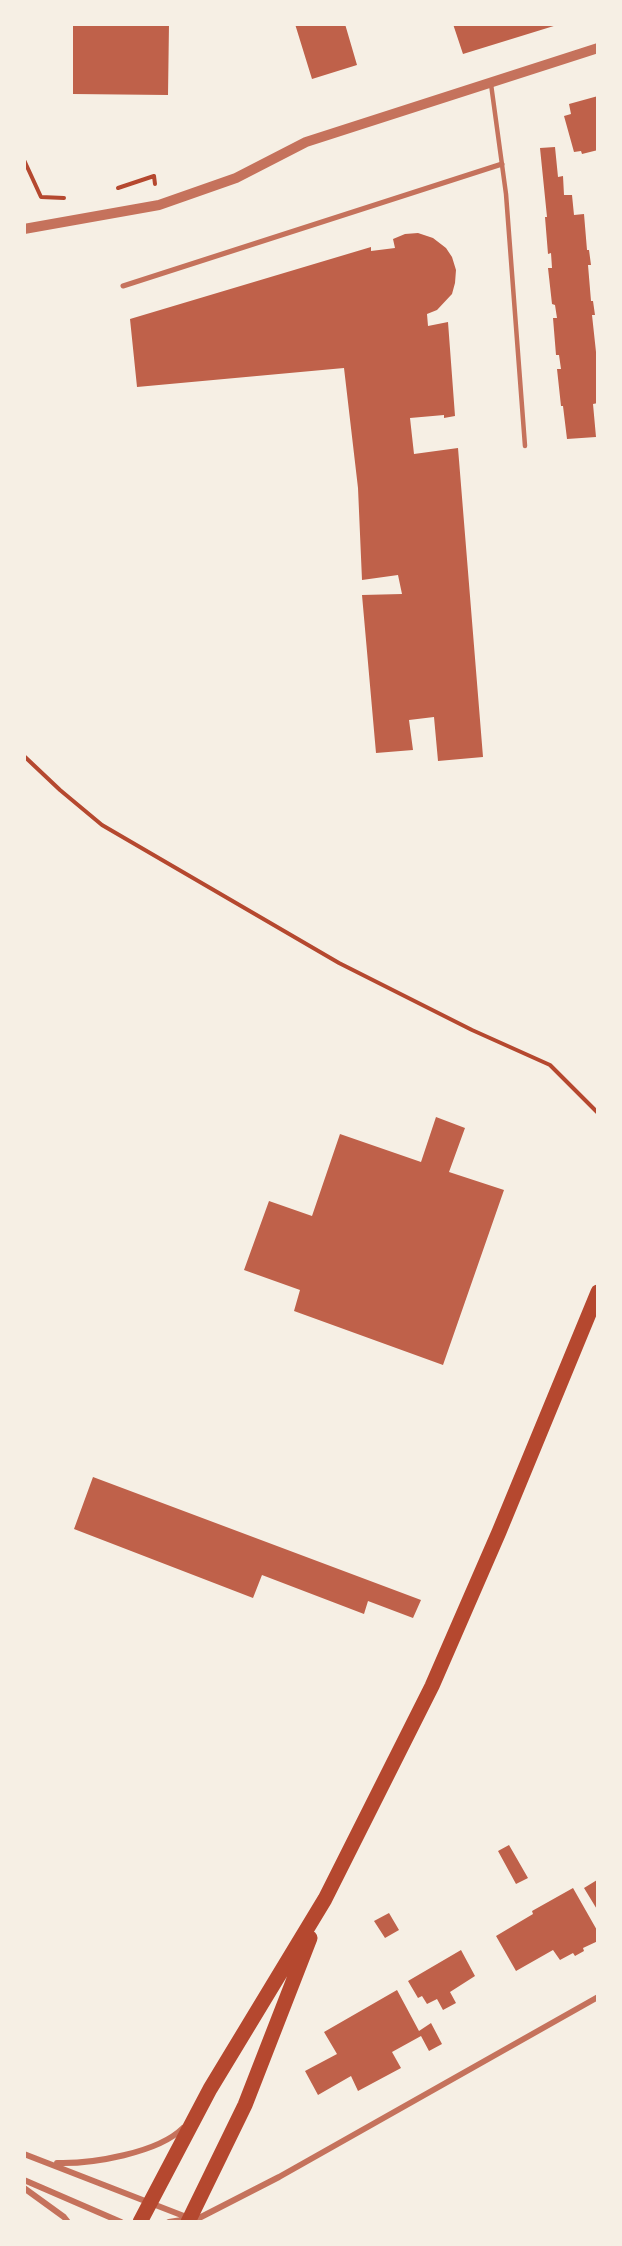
<!DOCTYPE html>
<style>
body{margin:0}
#map{position:relative;width:622px;height:2246px;overflow:hidden;background:#f6efe4;font-family:Inter,sans-serif}
canvas{display:block}
.frame{position:absolute;inset:0;border:26px solid #f6efe4;pointer-events:none}
</style>
<div id="map">
<canvas width="622" height="2246"></canvas>
<div class="frame"></div>
</div>
<script>
const context = document.querySelector('canvas').getContext('2d');
context.lineJoin = 'round';
function paint(path, color) { context.fillStyle = color; context.fill(path, 'evenodd'); }
function strokePath(path, color, width, dash) { context.strokeStyle = color; context.lineWidth = width; context.lineCap = dash ? 'butt' : 'round'; context.setLineDash(dash || []); context.stroke(path); }
paint(new Path2D(`
 M73 24H169L168 95 73 94Z
 M295 24H345L357 65 312 79Z
 M453 24H557V25L463 54Z
 M598 96V150L582 154 581 151 574 152 564 116 571 114 569 104Z
 M555 147 558 177 563 176 564 195H572L574 215 584 214 587 250H589L591 265H588L591 301H593L595 315H592L596 352H598V403L593 404 596 437 567 439 563 406H561L557 369H561L559 355H556L553 318H557L555 305 552 304 548 268H552L551 253 548 254 545 217H547L540 148Z
 M418 233 433 238 446 248 452 257 456 270 455 283 452 294 437 310 427 314 428 326 448 322 455 416 444 418V415L410 418 414 454 458 448 483 757 438 761 434 717 409 720 413 750 376 753 362 595 402 594 398 575 362 580 358 488 344 368 137 387 130 319 371 247V251L395 248 393 239 405 234Z
 M436 1117 465 1128 449 1172 504 1190 443 1365 294 1311 300 1290 244 1270 269 1201 312 1216 340 1134 421 1162Z
 M93 1477 421 1600 413 1618 368 1601 364 1614 262 1575 253 1598 74 1529Z
 M509 1845 528 1878 516 1884 498 1851Z
 M597 1880 598 1882V1911L584 1888Z
 M573 1888 598 1932V1941L583 1948 584 1951 575 1956 573 1953 560 1960 553 1950 516 1971 496 1936 533 1914 532 1911Z
 M389 1913 399 1930 385 1938 374 1921Z
 M461 1950 475 1976 450 1992 456 2003 443 2010 437 1999 427 2004 422 1996 418 1998 408 1981Z
 M397 1990 419 2031 431 2023 442 2044 429 2051 421 2036 392 2052 401 2068 358 2091 351 2076 318 2095 305 2071 337 2054 324 2032Z`), '#bf614a');
strokePath(new Path2D(`
 M24 160 41 197 64 198
 M118 188 154 176 155 184
 M24 756 60 790 102 825 339 963 472 1030 550 1065 598 1113`), '#b5482f', 4);
strokePath(new Path2D(`
 M491 84 506 194 525 446`), '#c5725c', 4.5);
strokePath(new Path2D(`
 M123 286 502 164`), '#c5725c', 5);
strokePath(new Path2D(`
 M24 2154 189 2218
 M57 2163C92 2164 158 2153 183 2128
 M24 2180 121 2222
 M24 2188 64 2217 68 2222
 M169 2222 201 2217 279 2177 598 1997`), '#c5725c', 6);
strokePath(new Path2D(`
 M24 229 159 205 236 178 306 142 598 48`), '#c5725c', 10);
strokePath(new Path2D(`
 M140 2222 210 2089 325 1899 432 1686 499 1532 598 1292
 M188 2222 245 2105 310 1938`), '#b5482f', 15);
</script>
